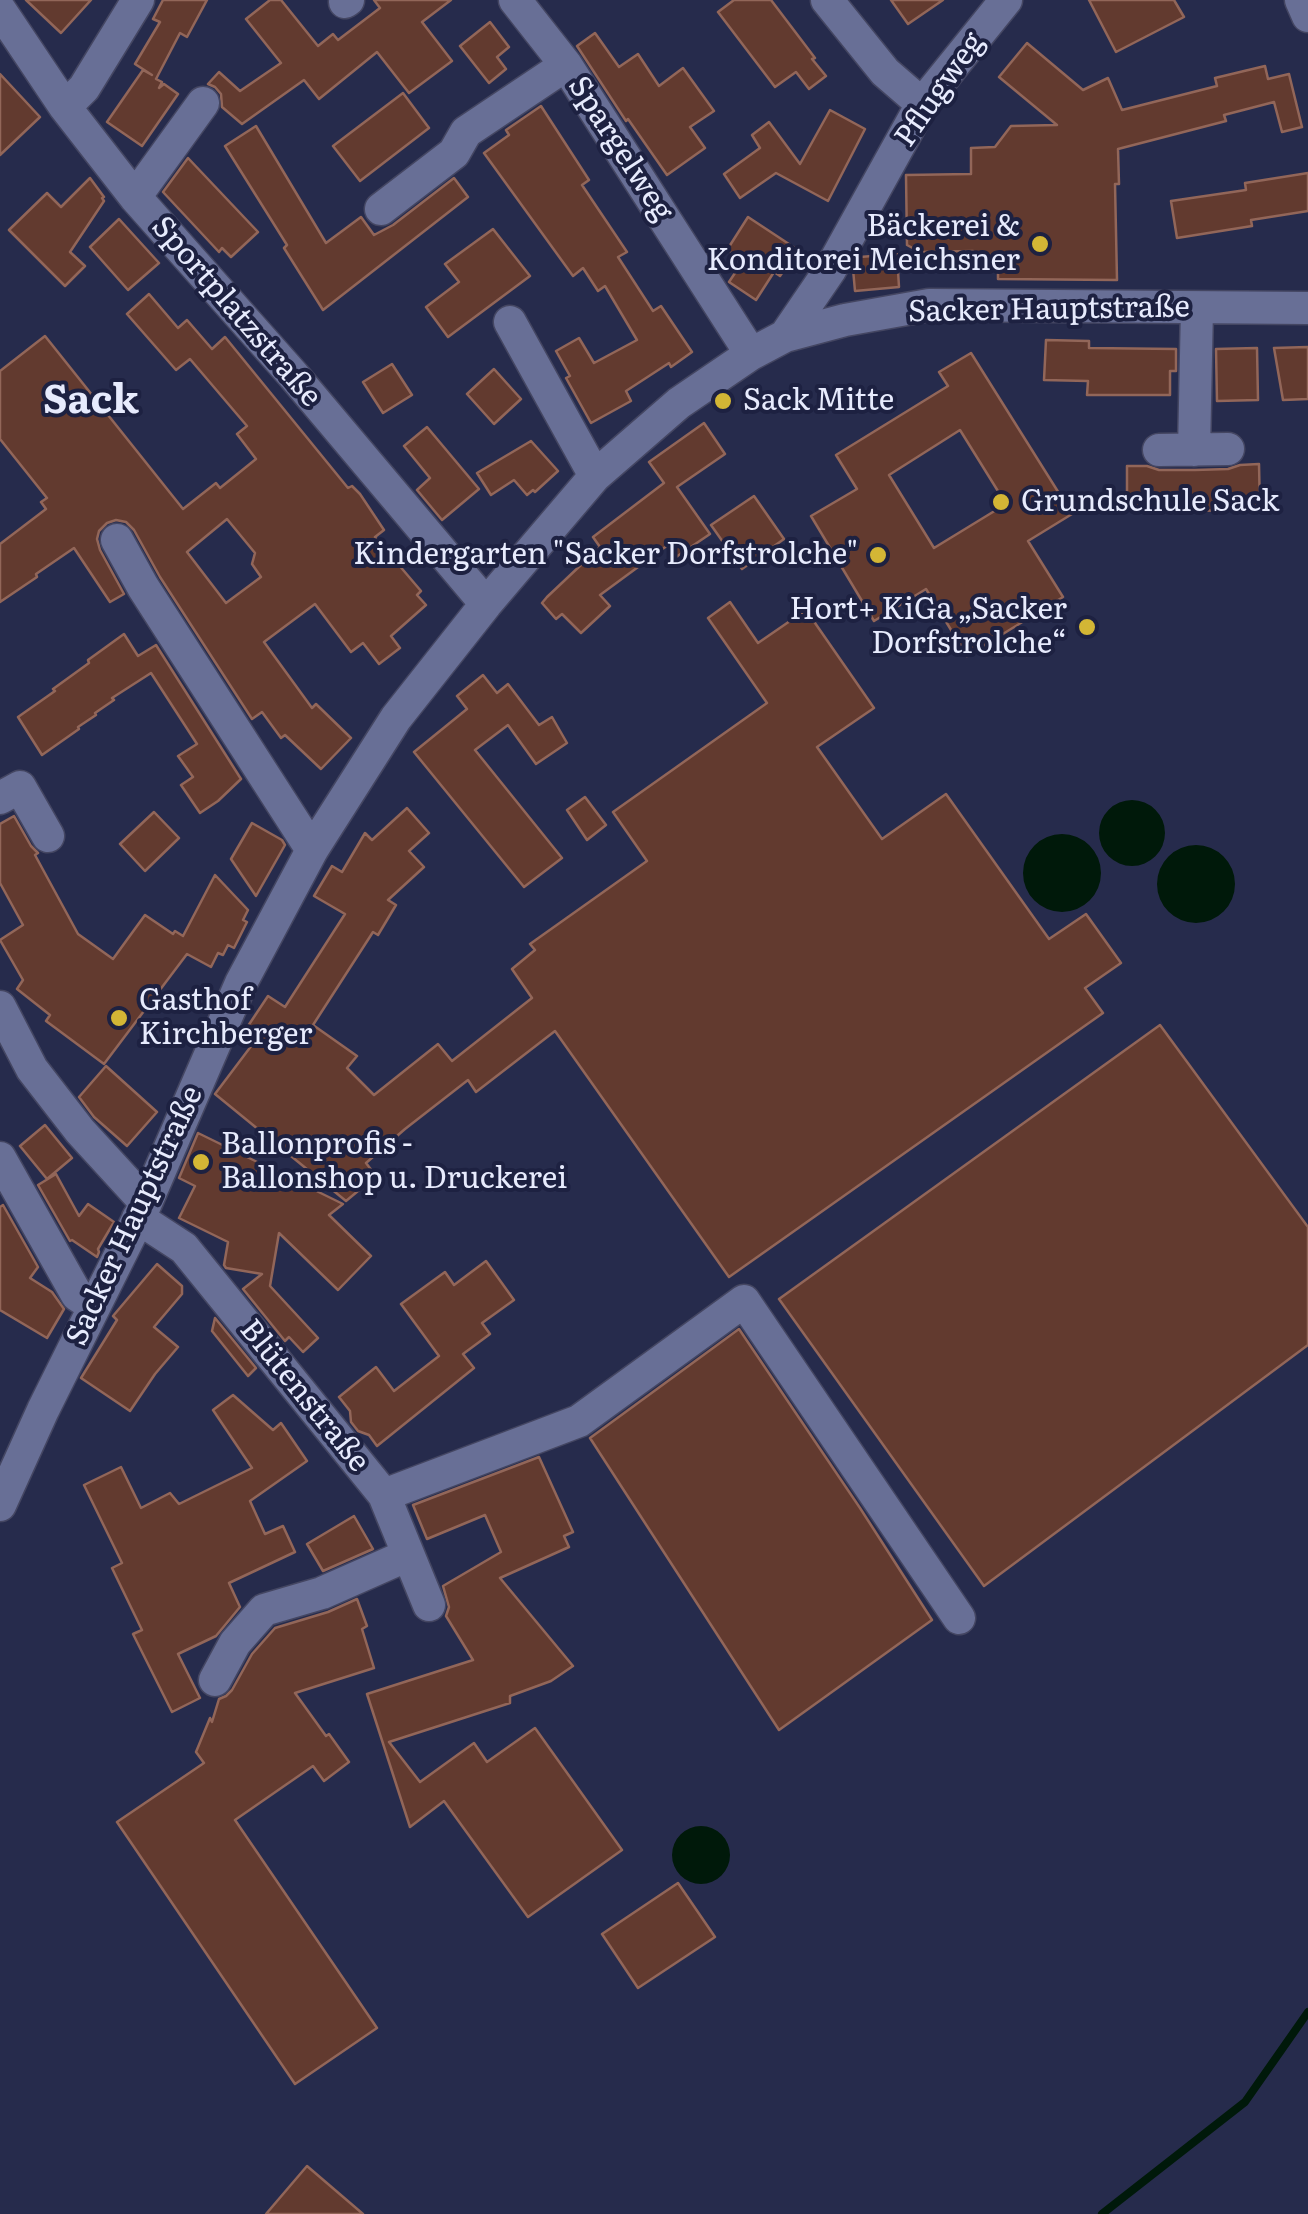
<!DOCTYPE html>
<meta charset="utf-8">
<style>
body{margin:0}
canvas{display:block;background:#262b4c}
</style>
<canvas width="1308" height="2214"></canvas>
<script>
const context = document.querySelector('canvas').getContext('2d');
context.lineJoin = 'round';
function paint(path, color) { context.fillStyle = color; context.fill(path, 'evenodd'); }
function strokePath(path, color, width, dash) { context.strokeStyle = color; context.lineWidth = width; context.lineCap = dash ? 'butt' : 'round'; context.setLineDash(dash || []); context.stroke(path); }
function drawText(font, color, halo, rows, align = 'center') {
  context.font = font + ' Literata,serif'; context.lineWidth = 8; context.setLineDash([]); context.textBaseline = 'middle'; context.strokeStyle = halo; context.fillStyle = color; for (const [text, x, y, turn = 0] of rows) {
    context.save(); context.translate(x, y); context.rotate((+turn || 0) * Math.PI / 180); context.textAlign = isNaN(turn) ? turn : align; if (halo) context.strokeText(text, 0, 0); context.fillText(text, 0, 0); context.restore();
  }
}
paint(new Path2D(`
 M1099 833a33 33 0 1 1 66 0a33 33 0 1 1-66 0Z
 M1023 873a39 39 0 1 1 78 0a39 39 0 1 1-78 0Z
 M1157 884a39 39 0 1 1 78 0a39 39 0 1 1-78 0Z
 M672 1855a29 29 0 1 1 58 0a29 29 0 1 1-58 0Z`), '#00190a');
strokePath(new Path2D(`
 M1102 2214 1245 2102 1308 2012`), '#00190a', 8);
const building = new Path2D(`
 M26 0H91L61 33Z
 M163 0H207L187 37 180 33 156 79 162 82 159 88 164 84 178 94 142 146 107 122 143 70 152 75 135 64 160 22 153 19Z
 M270 0H281L318 46 333 34 338 40 380 8 374 0H451L422 22 452 61 409 93 377 52 319 99 304 80 242 124 222 107 221 94 215 87 208 84 219 72 240 91 281 63 246 19Z
 M734 0H771L815 58 812 59 826 76 809 89 796 72 775 87 718 12Z
 M891 0H943L908 24Z
 M1089 0H1174L1184 17 1116 52Z
 M490 22 509 47 497 57 506 69 489 83 460 46Z
 M595 33 619 67 638 54 659 86 683 68 714 111 690 127 705 148 667 175 628 119 626 121 577 46Z
 M1027 43 1083 90 1108 78 1122 110 1217 86 1215 78 1265 66 1268 79 1289 74 1302 127 1282 132 1274 102 1224 115 1226 121 1118 149 1119 184H1115L1117 280 998 279V255H974L973 251 920 252 907 245 906 175 971 174V148L995 147 1011 126 1057 125 999 77Z
 M0 74 40 117 0 155Z
 M403 93 429 128 360 181 333 146Z
 M541 106 589 180 582 185 627 252 618 257 653 311 661 306 692 352 671 367 669 363 626 391 631 401 591 423 566 378 570 376 556 351 579 338 594 363 637 340 605 286 598 291 583 268 573 276 484 153 509 135 506 130Z
 M830 110 865 129 828 201 776 173 740 198 724 174 760 148 752 135 769 122 800 164Z
 M256 126 326 243 361 217 374 235 393 225 454 178 468 197 323 310 284 248 287 245 225 146Z
 M188 158 258 232 231 257 222 248 219 252 163 192Z
 M1308 173V211L1251 220 1252 226 1177 238 1171 201 1246 190 1245 183Z
 M90 178 104 197 102 198 104 201 70 252 85 266 65 286 9 230 47 193 61 207Z
 M748 217 798 250 780 276 774 272 756 300 729 282 743 261 727 250Z
 M119 219 159 263 128 290 90 247Z
 M493 229 530 276 448 337 426 307 459 282 445 264Z
 M897 254 899 287 855 291 853 269 860 257Z
 M149 294 178 328 187 320 212 349 225 337 348 488 352 486 360 494 384 530 375 537 421 591 417 595 426 605 391 636 400 648 379 664 363 643 351 652 315 604 264 642 312 708 316 704 351 738 321 769 285 735 281 738 262 712 252 719 160 577 134 530 126 522 116 520 107 523 99 531 97 539 100 550 124 594 110 602 74 548 36 574 37 577 0 602V544L46 509 41 502 47 498 0 439V371L45 336 183 509 216 483 220 488 256 459 237 434 247 426 190 359 176 370 127 314ZM227 519 255 553 252 564 261 577 226 603 187 552Z
 M1046 340 1089 341V348L1176 349V371H1170V395H1087L1088 381 1044 380Z
 M1308 347V399L1283 400 1274 348Z
 M1257 348 1258 400 1217 401 1216 349Z
 M971 353 1072 514 1028 541 1063 597 967 656 926 589 874 621 811 516 857 489 836 455 948 386 939 372ZM960 430 1006 504 934 548 889 475Z
 M392 364 412 395 383 413 363 382Z
 M494 369 521 399 494 424 467 394Z
 M704 423 725 454 677 487 710 534 676 557 668 545 600 595 610 606 581 633 562 614 556 619 542 603 547 597 600 547 593 537 664 483 649 462Z
 M427 427 479 489 442 520 417 490 430 478 404 446Z
 M531 441 558 471 535 492 533 490 527 495 514 480 491 495 477 473Z
 M1259 464 1260 511 1127 510V466H1147L1159 470H1195L1228 469 1240 465Z
 M754 496 784 539 742 569 711 525Z
 M730 602 758 643 806 610 874 708 817 747 882 839 946 794 1049 939 1086 914 1121 963 1085 988 1103 1013 729 1277 555 1031 476 1092 468 1080 405 1129 366 1163 376 1176 346 1201 215 1094 258 1037 246 1029 268 996 285 1007 345 914 314 896 332 866 342 872 365 833 372 840 407 808 429 833 409 851 424 867 388 900 396 905 378 935 373 932 313 1025 357 1056 347 1068 374 1095 438 1044 452 1061 532 998 512 969 535 950 530 944 647 861 613 812 767 703 708 618Z
 M124 634 138 656 156 645 241 779 218 801 200 813 181 785 193 777 178 756 197 744 151 673 112 698 114 700 95 713 96 715 78 727 79 729 42 755 18 717 55 691 53 689 89 663 88 660Z
 M483 675 497 693 508 684 539 725 552 717 567 743 536 764 508 725 475 750 562 858 524 887 414 752 467 709 457 696Z
 M585 797 606 825 587 840 567 810Z
 M154 812 179 838 145 871 120 844Z
 M14 816 31 846 38 853 35 855 78 934 113 959 145 915 173 934 175 931 183 936 215 875 248 910 243 920 247 922 234 948 228 945 223 955 218 953 211 967 187 954 104 1064 46 1021 50 1015 17 989 23 980 0 940 23 925 0 883V824Z
 M252 823 282 840 285 845 256 896 231 859Z
 M1160 1025 1308 1227V1345L984 1586 779 1299Z
 M106 1066 157 1112 127 1146 94 1117 79 1097Z
 M45 1125 72 1158 47 1179 20 1146Z
 M198 1133 343 1204 329 1215 371 1256 338 1290 279 1233 270 1286 318 1338 303 1352 289 1337 285 1341 243 1289 262 1274 226 1268 224 1265 228 1242 179 1218 195 1186 179 1178Z
 M56 1174 79 1216 88 1204 114 1222 98 1249 99 1252 97 1257 72 1240 70 1241 38 1185Z
 M3 1205 38 1267 30 1278 52 1292 64 1309 47 1338 0 1310V1207Z
 M486 1261 514 1300 482 1323 490 1334 463 1354 474 1368 377 1446 369 1435 358 1431 351 1422 350 1411 339 1397 376 1367 394 1391 439 1356 401 1304 445 1272 454 1285Z
 M157 1264 182 1286V1294L154 1327 178 1347 155 1374 130 1411 81 1378 117 1320 113 1316Z
 M215 1318 256 1368 248 1376 212 1331Z
 M739 1329 860 1508 932 1620 779 1730 590 1438Z
 M233 1395 273 1430 281 1423 307 1461 250 1501 265 1534 283 1526 295 1552 229 1583 240 1607 216 1636 178 1654 200 1698 172 1712 133 1634 142 1630 112 1568 122 1563 84 1485 121 1467 141 1508 170 1493 179 1504 252 1468 213 1410Z
 M539 1457 573 1532 564 1536 569 1547 500 1578 573 1666 551 1681 510 1696V1703L389 1742 420 1782 474 1743 487 1762 535 1728 622 1850 528 1917 444 1801 410 1827 367 1694 473 1660 446 1616 449 1607 443 1586 501 1552 485 1515 427 1539 413 1505Z
 M354 1516 373 1549 323 1571 307 1544Z
 M357 1599 367 1626 362 1629 374 1668 295 1693 326 1736 329 1734 349 1762 324 1781 313 1766 235 1820 377 2028 295 2084 117 1822 204 1763 196 1752 210 1718 212 1722 219 1699 226 1696 232 1690 252 1654 275 1628 328 1612Z
 M678 1883 715 1937 638 1988 602 1934Z
 M307 2166 363 2214H266Z`);
paint(building, '#623a2f');
strokePath(building, '#926659', 2.5);
const minor = new Path2D(`
 M515 0 566 65 751 354
 M827 0 885 72 922 104
 M1301 0 1308 16
 M345 2 348 0
 M0 10 65 107 135 197 294 376 486 604
 M65 107 84 88 138 0
 M135 197 203 103
 M381 209 454 153 466 132 566 65
 M510 322 595 476
 M785 336 830 270 922 104 1006 0
 M1159 450 1228 449
 M1194 450 1197 308
 M117 540 143 587 312 850
 M0 798 20 787 48 836
 M0 1007 32 1069 80 1131 146 1203
 M0 1158 77 1295 94 1306
 M138 1218 184 1248 384 1495 429 1605
 M384 1495 579 1421 744 1301 959 1618
 M0 1505 43 1410 146 1203 241 983 312 850 396 718 486 604 595 476 679 403 751 354 785 336 845 320 929 305 1308 308
 M215 1680 235 1643 264 1610 322 1593 408 1555`);
strokePath(minor, '#444662', 35);
strokePath(minor, '#686f96', 32);
for (const [x, y, r, color] of [
 [1040,244,10,"#d3b635"],
 [723,401,10,"#d3b635"],
 [1001,502,10,"#d3b635"],
 [878,555,10,"#d3b635"],
 [1087,627,10,"#d3b635"],
 [119,1018,10,"#d3b635"],
 [201,1162,10,"#d3b635"]
]) { const dot = new Path2D(); dot.arc(x, y, r, 0, 2 * Math.PI); context.fillStyle = color; context.fill(dot); strokePath(dot, '#1d2141', 4); }
drawText('30px', '#e7ebfd', '#1d2141', [
 ["Pflugweg",940,90,-55],
 ["Spargelweg",620,149,57],
 ["Sacker Hauptstraße",1049,310,-1],
 ["Sportplatzstraße",236,312,49],
 ["Sacker Hauptstraße",135,1216,-65],
 ["Blütenstraße",304,1396,51]
]);
drawText('30px', '#e7ebfd', '#1d2141', [
 ["Bäckerei &",1020,227,"right"],
 ["Konditorei Meichsner",1020,261,"right"],
 ["Sack Mitte",743,401],
 ["Grundschule Sack",1021,502],
 ["Kindergarten \"Sacker Dorfstrolche\"",858,555,"right"],
 ["Hort+ KiGa „Sacker",1067,610,"right"],
 ["Dorfstrolche“",1067,644,"right"],
 ["Gasthof",139,1001],
 ["Kirchberger",139,1035],
 ["Ballonprofis -",221,1145],
 ["Ballonshop u. Druckerei",221,1179]
], 'left');
drawText('bold 40px', '#e7ebfd', '#1d2141', [
 ["Sack",91,401]
]);
</script>
